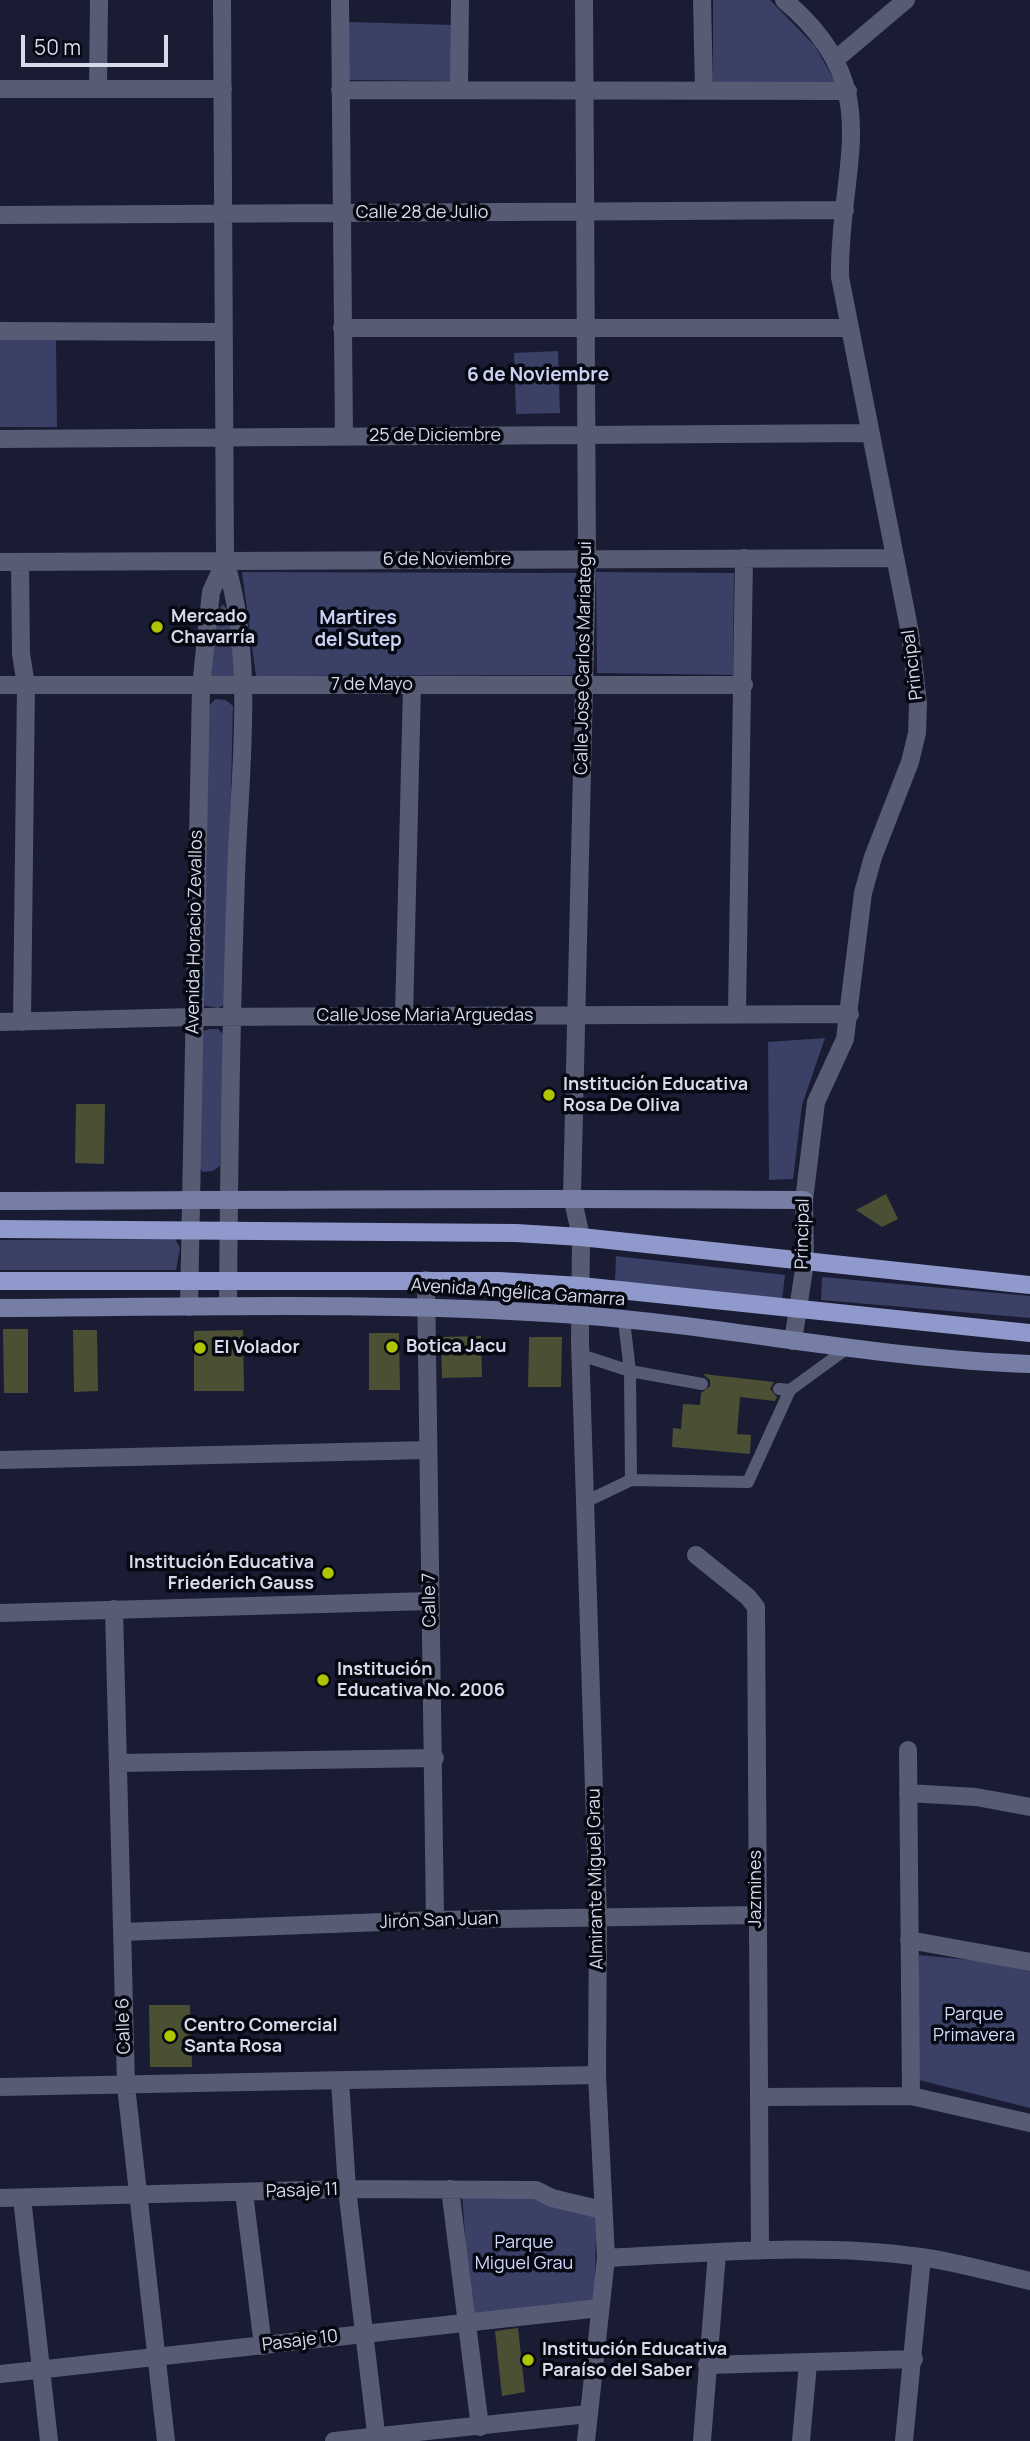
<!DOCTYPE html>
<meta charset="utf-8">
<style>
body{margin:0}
#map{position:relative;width:1030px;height:2441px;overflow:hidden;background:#191c33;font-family:Manrope,sans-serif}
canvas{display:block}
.scale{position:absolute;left:21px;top:35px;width:147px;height:32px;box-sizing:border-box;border:4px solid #d6daea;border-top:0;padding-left:9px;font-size:21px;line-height:24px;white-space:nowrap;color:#d6daea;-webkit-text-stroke:5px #060812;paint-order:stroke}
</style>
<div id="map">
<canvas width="1030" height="2441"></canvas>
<div class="scale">50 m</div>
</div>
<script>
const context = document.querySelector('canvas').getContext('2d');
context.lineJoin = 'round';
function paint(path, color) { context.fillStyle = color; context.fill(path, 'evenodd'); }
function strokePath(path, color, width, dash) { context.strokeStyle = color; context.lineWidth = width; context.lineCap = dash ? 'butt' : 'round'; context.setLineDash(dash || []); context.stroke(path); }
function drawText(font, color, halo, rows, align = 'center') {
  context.font = font + ' Manrope,sans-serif'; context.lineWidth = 7; context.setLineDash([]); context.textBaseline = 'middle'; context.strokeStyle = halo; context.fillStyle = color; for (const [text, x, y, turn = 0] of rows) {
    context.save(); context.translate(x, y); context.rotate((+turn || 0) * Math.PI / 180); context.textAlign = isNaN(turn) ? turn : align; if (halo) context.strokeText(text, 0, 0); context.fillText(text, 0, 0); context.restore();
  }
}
paint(new Path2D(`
 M713 0H770L815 46 837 85 713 84Z
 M349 22 454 25 453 81 347 80Z
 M0 340H56L57 427H0Z
 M558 351 560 413 516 414 514 353Z
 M242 572 576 573 575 675 256 676Z
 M596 572 734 573 733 675 597 673Z
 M223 604 229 612 236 681 208 680 216 612Z
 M215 699 226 700 233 706 226 1004 218 1008 201 1005 209 706Z
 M209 1029H218L224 1035 220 1166 213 1171 203 1172 197 1165 201 1032Z
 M825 1038 802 1105 793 1179 769 1180 768 1042Z
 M175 1239 180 1248 176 1270H0V1240Z
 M616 1256 785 1275 782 1301 615 1282Z
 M822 1277 1030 1296V1318L821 1300Z
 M919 1955 981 1961 1030 1971V2108L919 2080Z
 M517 2192 596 2214 595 2304 471 2315 462 2194Z`), '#3a4066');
paint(new Path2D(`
 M76 1104H105L104 1164 75 1163Z
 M886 1194 898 1219 882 1227 856 1210Z
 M3 1329H28V1393H4Z
 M73 1330H97L98 1391 74 1392Z
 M243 1330 244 1391H194V1331Z
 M369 1333H399L400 1390H369Z
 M481 1336 482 1377 442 1378 441 1337Z
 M529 1337H562L561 1387H528Z
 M703 1374 774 1382 770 1389 777 1397 775 1401 740 1397 737 1434 751 1435 750 1454 672 1447 673 1428 681 1429 683 1404 700 1405 701 1393 710 1386V1380Z
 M149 2005H190L192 2067H150Z
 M518 2328 525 2392 502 2396 495 2331Z`), '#4b5034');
strokePath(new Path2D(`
 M624 1321 630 1371 702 1384
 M581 1355 630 1371 631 1480 585 1502
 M779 1389 790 1390 849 1347
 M631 1480 748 1482 790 1390`), '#575c74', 12);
strokePath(new Path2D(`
 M222 0 225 561C256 660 239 775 236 877 231 1020 229 1163 228 1306
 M340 0 344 437
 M584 0 587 559 572 1196 581 1237 580 1342 598 1917 597 2075 606 2258 586 2441
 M702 0 704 90
 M784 0C890 88 838 164 840 277L910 633 918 704 917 733 910 762 873 857 863 893 845 1039 816 1102 804 1200 805 1263 793 1341
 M835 60 906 0
 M0 89H223
 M98 89 99 0
 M340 90 848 91
 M459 90 460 0
 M0 215 845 210
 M342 328H848
 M0 331 222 332
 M0 439 870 433
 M0 562 894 558
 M20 562 21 654 26 685 22 1022
 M0 685H744
 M737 1013 744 558
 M404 1016 412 685
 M0 1022 192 1017 850 1014
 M426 1280 435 1920
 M189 1307 201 686 211 592 225 561
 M0 1460 428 1450
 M696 1555 748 1597 756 1607 760 2250
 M114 1609 126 2086 166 2441
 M0 1613 430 1601
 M908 1750 911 2096
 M119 1763 435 1758
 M908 1793 976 1797 1030 1807
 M122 1932 435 1920 756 1915
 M909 1940 1030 1962
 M340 2081 347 2189 377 2441
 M0 2087 597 2075
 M760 2097 911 2096 1030 2123
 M450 2189 480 2427
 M244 2193 263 2346
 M0 2198 347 2189 536 2190 552 2198 602 2210
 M22 2198 49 2441
 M606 2258C710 2253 817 2242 921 2257 957 2262 994 2273 1030 2281
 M707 2365 914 2359
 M0 2374 600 2308
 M334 2441 588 2414
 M702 2441 717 2253
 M801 2441 808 2364
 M904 2441 922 2257`), '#575c74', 18);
strokePath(new Path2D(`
 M0 1201C268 1200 536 1197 804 1200
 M0 1308C192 1307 385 1301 577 1315 728 1326 878 1359 1030 1364`), '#777ea5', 18);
strokePath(new Path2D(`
 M0 1229 516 1233 581 1237 1030 1285
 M0 1281H499L581 1286 1030 1333`), '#9099cb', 18);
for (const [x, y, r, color] of [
 [157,627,7,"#b0c502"],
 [549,1095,7,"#b0c502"],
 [392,1347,7,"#b0c502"],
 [200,1348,7,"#b0c502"],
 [328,1573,7,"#b0c502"],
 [323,1680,7,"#b0c502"],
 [170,2036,7,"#b0c502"],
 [528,2360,7,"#b0c502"]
]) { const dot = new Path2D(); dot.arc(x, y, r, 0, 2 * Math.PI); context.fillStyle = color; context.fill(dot); strokePath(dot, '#060812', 2.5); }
drawText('18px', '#d6daea', '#060812', [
 ["Calle 28 de Julio",422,213],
 ["25 de Diciembre",435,436],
 ["6 de Noviembre",447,560],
 ["Calle Jose Carlos Mariategui",584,658,-89],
 ["Principal",913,665,-97],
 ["7 de Mayo",372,685],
 ["Avenida Horacio Zevallos",195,932,-89],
 ["Calle Jose Maria Arguedas",425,1016],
 ["Principal",803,1234,-89],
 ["Avenida Angélica Gamarra",518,1293,4],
 ["Calle 7",430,1600,-91],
 ["Almirante Miguel Grau",596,1879,-91],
 ["Jazmines",756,1889,-90],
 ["Jirón San Juan",439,1921,-2],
 ["Calle 6",124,2026,-92],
 ["Pasaje 11",302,2191,-2],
 ["Pasaje 10",300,2341,-7]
]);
drawText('bold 18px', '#d6daea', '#060812', [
 ["Mercado",171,617],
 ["Chavarría",171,638],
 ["Institución Educativa",563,1085],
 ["Rosa De Oliva",563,1106],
 ["Botica Jacu",406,1347],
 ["El Volador",214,1348],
 ["Institución Educativa",314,1563,"right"],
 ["Friederich Gauss",314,1584,"right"],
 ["Institución",337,1670],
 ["Educativa No. 2006",337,1691],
 ["Centro Comercial",184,2026],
 ["Santa Rosa",184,2047],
 ["Institución Educativa",542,2350],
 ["Paraíso del Saber",542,2371]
], 'left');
drawText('18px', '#d3dafc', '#060812', [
 ["Parque",974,2015],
 ["Primavera",974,2036],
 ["Parque",524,2243],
 ["Miguel Grau",524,2264]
]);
drawText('bold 19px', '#ccd2f2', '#060812', [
 ["6 de Noviembre",538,376],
 ["Martires",358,619],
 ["del Sutep",358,641]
]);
</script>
